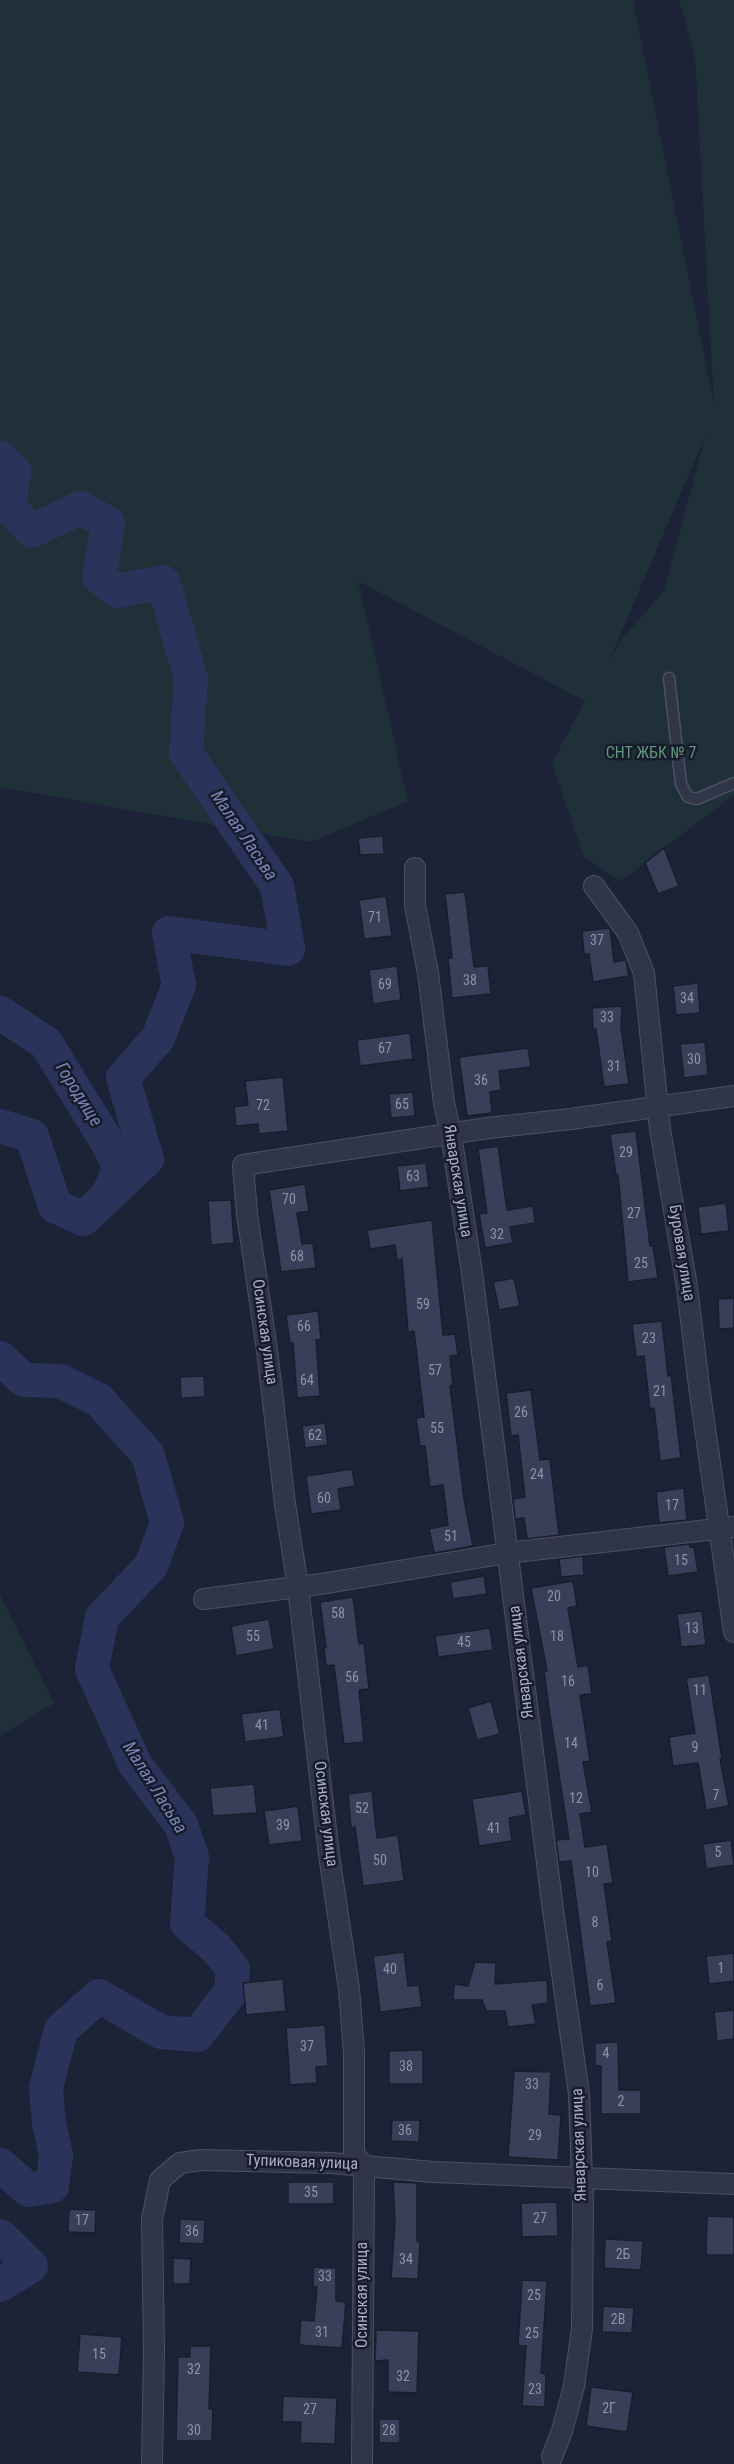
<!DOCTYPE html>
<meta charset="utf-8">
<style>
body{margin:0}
canvas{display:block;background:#1d2337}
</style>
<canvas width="734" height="2464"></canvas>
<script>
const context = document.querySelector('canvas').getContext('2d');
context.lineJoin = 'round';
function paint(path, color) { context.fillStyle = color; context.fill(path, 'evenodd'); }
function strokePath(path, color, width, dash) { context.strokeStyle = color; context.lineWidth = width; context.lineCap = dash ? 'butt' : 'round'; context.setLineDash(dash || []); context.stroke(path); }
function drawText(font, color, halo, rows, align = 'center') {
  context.font = font + ' "Roboto Condensed",sans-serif'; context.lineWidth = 5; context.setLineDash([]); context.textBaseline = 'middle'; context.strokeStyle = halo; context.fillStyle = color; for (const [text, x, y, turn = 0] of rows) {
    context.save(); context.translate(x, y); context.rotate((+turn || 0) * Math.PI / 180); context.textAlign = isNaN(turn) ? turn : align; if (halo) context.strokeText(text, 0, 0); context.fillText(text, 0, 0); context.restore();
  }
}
paint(new Path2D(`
 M0 0H633L714 405 695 56 679 0H734V795L621 881 584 857 552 763 585 701 358 581 408 801 311 842 0 787ZM706 434 664 591 622 639 609 661Z
 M0 1595 54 1703 0 1736Z`), '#1f3038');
strokePath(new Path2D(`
 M0 458 14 471 9 507 32 531 80 508 108 523 99 577 117 591 163 582 191 678 186 753 277 886 288 949 169 933 179 985 158 1038 123 1078 147 1159 83 1219 55 1206 32 1136 0 1126
 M0 1013 46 1043 109 1145 120 1169 106 1198
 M0 1358 24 1380 60 1381 99 1400 148 1455 167 1523 151 1566 102 1617 92 1669 135 1764 181 1825 192 1857 187 1923 216 1948 233 1969 231 1992 197 2035 161 2032 99 1996 61 2030 46 2088 49 2123 56 2156 52 2186 29 2190 0 2165
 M0 2236 31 2266 0 2285`), '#2a345a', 34);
const building = new Path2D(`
 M383 836 384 854 360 855 358 838Z
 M664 848 679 886 658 894 645 863Z
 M465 892 474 967 488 966 491 994 452 998 448 958H452L445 894Z
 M386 896 392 936 364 939 359 900Z
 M610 928 614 962 626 960 629 976 593 982 589 954H584L582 931Z
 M397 966 401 1000 373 1004 369 970Z
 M698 983 700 1013 676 1015 673 986Z
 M622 1006 621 1028 629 1084 604 1087 596 1029 593 1030 592 1008Z
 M410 1033 413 1059 360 1066 357 1040Z
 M705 1042 708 1075 684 1078 680 1044Z
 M528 1048 531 1067 499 1071 501 1090 490 1092 492 1113 467 1116 459 1057Z
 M283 1077 288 1131 259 1134 258 1124 236 1126 234 1107 248 1105 245 1081Z
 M413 1092 415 1116 391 1118 389 1094Z
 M636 1131 650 1246H653L658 1278 628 1282 618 1175H616L610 1134Z
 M498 1146 507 1210 533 1206 535 1223 510 1227 513 1243 485 1248 479 1214 487 1213 478 1149Z
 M426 1163 429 1187 400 1191 397 1166Z
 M305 1184 309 1211 297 1213 302 1244 313 1243 316 1268 281 1272 269 1190Z
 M231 1200 234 1243 211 1245 208 1201Z
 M726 1203 729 1231 701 1234 698 1207Z
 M432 1220 443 1335 455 1334 458 1355 450 1356 453 1385 450 1386 464 1499 473 1546 434 1553 429 1529 448 1525 443 1485 430 1487 425 1446H420L416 1418 424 1417 414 1331 408 1332 402 1259 397 1260 395 1245 370 1249 367 1230Z
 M514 1278 520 1306 499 1310 493 1282Z
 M734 1298V1328L719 1329 718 1299Z
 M318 1311 321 1339 316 1340 320 1396 297 1398 293 1343H290L286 1315Z
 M662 1321 668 1376 671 1375 681 1458 660 1461 654 1408 650 1409 644 1356 636 1357 632 1324Z
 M204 1376 205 1397 181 1398 180 1377Z
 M531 1390 540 1460 550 1459 559 1535 527 1539 524 1518 515 1519 513 1499 525 1497 518 1435 511 1436 506 1393Z
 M325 1423 328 1445 305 1448 302 1426Z
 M352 1469 355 1486 338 1489 341 1510 311 1514 306 1476Z
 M684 1488 687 1520 659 1523 656 1492Z
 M690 1544V1547H694L698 1572 668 1576 664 1547Z
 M583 1556 584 1575 561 1577 559 1559Z
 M484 1576 487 1594 453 1599 450 1582Z
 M573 1581 577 1606 568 1608 578 1667 588 1665 592 1694 580 1695 590 1761 583 1762 592 1812 580 1814 585 1847 607 1844 613 1883 604 1884 612 1941 607 1942 616 2003 590 2006 571 1861 559 1862 556 1840 569 1839 549 1709 544 1671H547L531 1588Z
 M353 1597 359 1644 364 1643 369 1689 359 1690 364 1742 344 1744 334 1665 326 1666 324 1647H326L320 1602Z
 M702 1611 706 1645 681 1647 677 1614Z
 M269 1619 274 1649 236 1656 231 1626Z
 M490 1628 493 1650 438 1657 435 1636Z
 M709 1675 722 1759H720L729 1806 706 1810 698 1763 673 1766 669 1737 695 1733 686 1678Z
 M491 1701 500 1734 477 1740 468 1708Z
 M280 1709 284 1737 245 1742 241 1714Z
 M254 1784 257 1813 213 1816 210 1788Z
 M372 1791 377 1838 398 1835 404 1881 363 1886 355 1827 351 1828 348 1794Z
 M522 1791 526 1815 509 1818 512 1841 479 1846 472 1799Z
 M298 1806 302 1841 269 1845 264 1811Z
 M731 1840 734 1865 706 1869 703 1844Z
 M404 1952 408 1986 419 1985 422 2007 380 2012 373 1956Z
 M734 1953V1981L709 1984 706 1956Z
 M475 1962 496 1963 495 1984 547 1980 548 2003 532 2005 536 2024 508 2027 505 2011H486L482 2000H453L454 1984 468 1986Z
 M283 1979 286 2011 246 2015 243 1983Z
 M734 2010V2039L717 2041 714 2012Z
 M325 2025 328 2066 316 2067 317 2083 290 2085 286 2028Z
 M618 2042 619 2090H641V2114H601V2066H595V2043Z
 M423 2050V2084H389V2051Z
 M514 2071 551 2072 549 2114 561 2115 558 2160 508 2157Z
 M392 2120H420L419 2142 391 2141Z
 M288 2182H334V2204H288Z
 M393 2182 417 2183V2241L420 2242 418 2279 391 2278 395 2222Z
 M557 2202 558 2236 522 2237 521 2203Z
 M69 2209 96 2210 95 2233 68 2232Z
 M707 2216 734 2217V2255H706Z
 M180 2219 205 2220 204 2244 179 2243Z
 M605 2239 643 2241 641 2270 604 2268Z
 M173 2258 191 2259 190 2284H173Z
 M313 2267 336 2268V2301L346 2302 342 2348 299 2345 301 2320 314 2321 317 2287H313Z
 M522 2280 547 2281 541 2373 546 2374 545 2407 522 2406 526 2346H518Z
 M603 2306 634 2308 632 2333 602 2332Z
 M376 2330 419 2331 417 2393 388 2392V2360L375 2361Z
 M80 2334 122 2337 119 2375 77 2372Z
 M190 2346H211L209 2409H213L212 2441H176L178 2357H190Z
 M591 2387 633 2392 627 2432 586 2426Z
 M283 2396 337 2398 335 2444 300 2443 301 2422H282Z
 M379 2419H400V2443H379Z`);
paint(building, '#393f58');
strokePath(building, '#191d2e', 1.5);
const lane = new Path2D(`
 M669 678 681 784 688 797 697 799 734 783`);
const street = new Path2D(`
 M415 868V905L428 973 444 1103 451 1134 472 1273 553 1910 579 2094 583 2205 582 2329 574 2386 562 2431 552 2457
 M594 886 628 933 644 973 660 1129 687 1287 699 1386 734 1632
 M204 1599 321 1584 507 1553 734 1527
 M152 2464 154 2349 152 2219 160 2180 180 2163 201 2160 331 2163 433 2172 734 2184
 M362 2464 364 2178 363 2165 354 2154V2053L349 1989 329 1855 298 1587 285 1504 267 1350 247 1214 243 1165 488 1128 571 1119 734 1096`);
strokePath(lane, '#4b5063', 13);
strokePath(street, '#4b5063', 22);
strokePath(lane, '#313548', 10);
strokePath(street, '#313548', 20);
drawText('14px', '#8e93aa', null, [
 ["71",375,918],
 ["37",597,941],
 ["38",470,981],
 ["69",385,985],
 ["34",687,999],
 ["33",607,1018],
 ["67",385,1049],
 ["30",694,1060],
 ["31",614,1067],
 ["36",481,1081],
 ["65",402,1105],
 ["72",263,1106],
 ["29",626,1153],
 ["63",413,1177],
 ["70",289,1200],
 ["27",634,1214],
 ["32",497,1235],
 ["68",297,1257],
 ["25",641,1264],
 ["59",423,1305],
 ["66",304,1327],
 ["23",649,1339],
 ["57",435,1371],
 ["64",307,1381],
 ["21",660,1392],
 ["26",521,1413],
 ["55",437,1429],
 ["62",315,1436],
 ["24",537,1475],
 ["60",324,1499],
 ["17",672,1506],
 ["51",451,1537],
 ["15",681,1561],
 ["20",554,1597],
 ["58",338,1614],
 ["13",692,1629],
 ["55",253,1637],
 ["18",557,1637],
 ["45",464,1643],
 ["56",352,1678],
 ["16",568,1682],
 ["11",700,1691],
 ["41",262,1726],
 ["14",571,1744],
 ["9",695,1748],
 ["7",716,1796],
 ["12",576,1799],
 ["52",362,1809],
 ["39",283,1826],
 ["41",494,1829],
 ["5",718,1853],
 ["50",380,1861],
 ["10",592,1873],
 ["8",595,1923],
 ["1",721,1969],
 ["40",390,1970],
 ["6",600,1986],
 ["37",307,2047],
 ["4",606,2054],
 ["38",406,2067],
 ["33",532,2085],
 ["2",621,2102],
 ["36",405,2131],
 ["29",535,2136],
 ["35",311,2193],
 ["27",540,2219],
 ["17",82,2221],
 ["36",192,2232],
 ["2Б",623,2255],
 ["34",406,2260],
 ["33",325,2277],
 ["25",534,2296],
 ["2В",618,2320],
 ["31",322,2333],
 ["25",532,2334],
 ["15",99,2355],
 ["32",194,2370],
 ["32",403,2377],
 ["23",535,2390],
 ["2Г",609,2409],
 ["27",310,2410],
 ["30",194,2431],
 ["28",389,2431]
]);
drawText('16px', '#619779', '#171b2c', [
 ["СНТ ЖБК № 7",651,754]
]);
drawText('16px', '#aaafc5', '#171b2c', [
 ["Январская улица",457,1181,81],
 ["Буровая улица",681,1253,81],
 ["Осинская улица",264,1332,82],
 ["Январская улица",522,1662,-97],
 ["Осинская улица",325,1814,83],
 ["Январская улица",580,2145,-92],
 ["Тупиковая улица",302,2163,2],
 ["Осинская улица",363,2295,-90]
]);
drawText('italic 18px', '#7885b5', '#171b2c', [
 ["Малая Ласьва",243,836,56],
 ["Городище",78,1095,58],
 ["Малая Ласьва",154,1788,58]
]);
</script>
